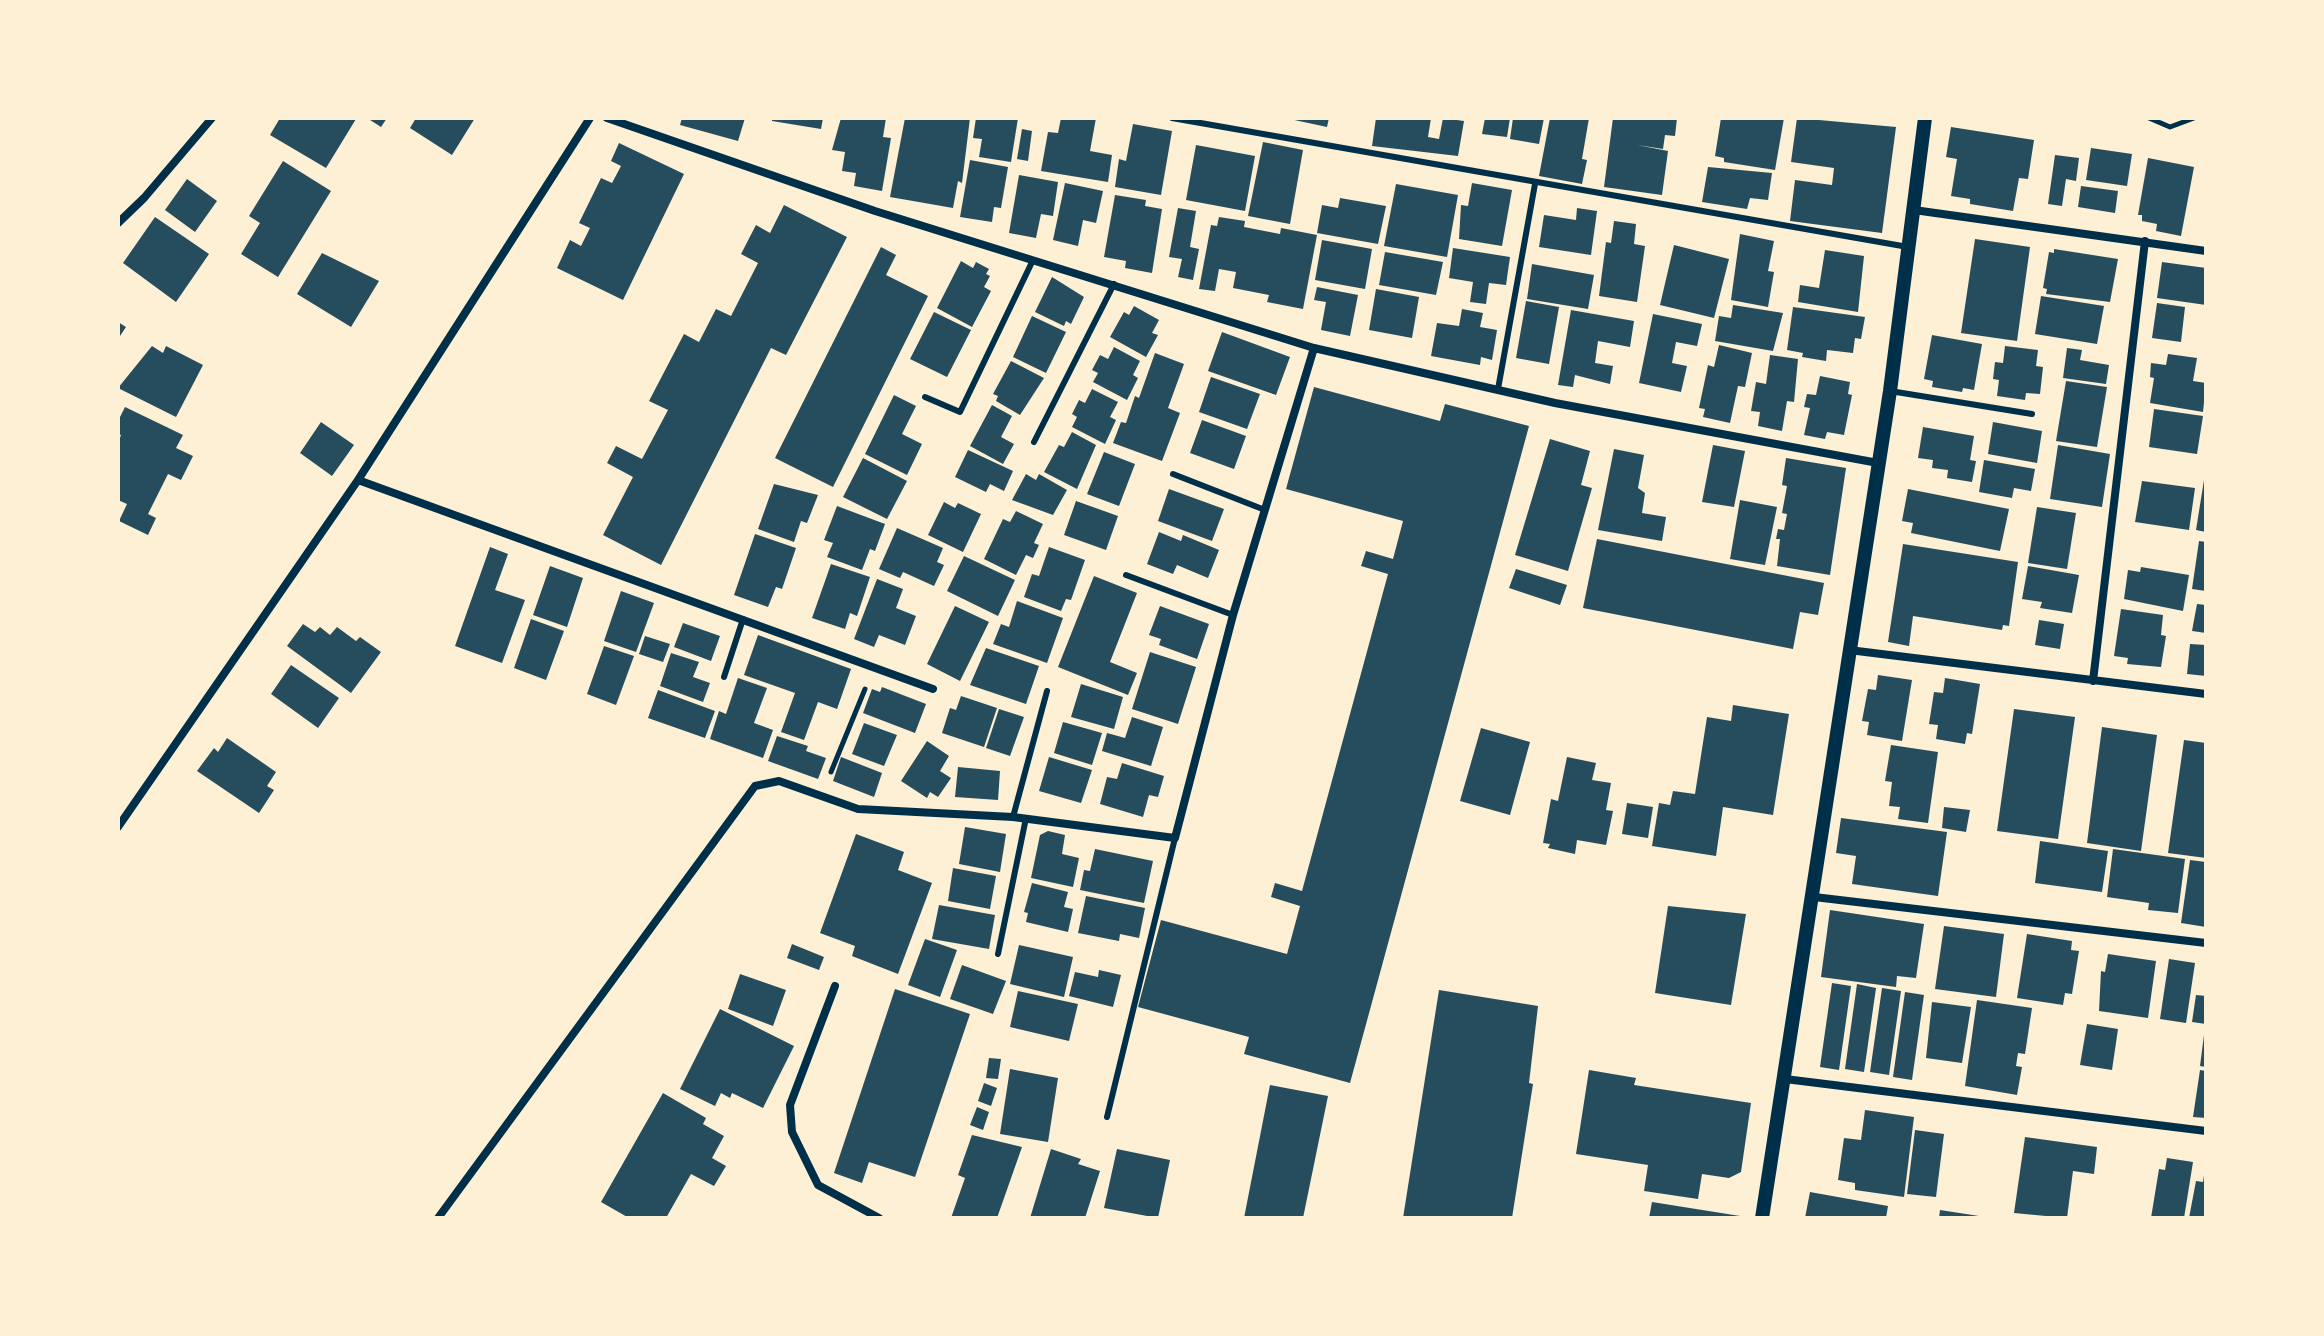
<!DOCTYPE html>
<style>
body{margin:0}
#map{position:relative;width:2324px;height:1336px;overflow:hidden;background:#fdf0d5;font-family:Poppins,sans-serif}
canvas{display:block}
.frame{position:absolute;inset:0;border:120px solid #fdf0d5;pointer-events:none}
</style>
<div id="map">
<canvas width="2324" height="1336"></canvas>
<div class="frame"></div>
</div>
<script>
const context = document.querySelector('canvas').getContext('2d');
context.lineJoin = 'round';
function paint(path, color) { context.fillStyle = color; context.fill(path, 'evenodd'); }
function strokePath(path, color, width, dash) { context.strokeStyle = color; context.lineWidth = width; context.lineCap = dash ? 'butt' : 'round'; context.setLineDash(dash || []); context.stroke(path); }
paint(new Path2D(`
 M280 118H354L356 119 326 168 270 135Z
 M367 118H387L381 127Z
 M416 118H475L452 155 410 128Z
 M682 118H745L738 141 680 125Z
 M772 118H823L821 129 772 121Z
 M841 118H886L883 137 891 138 882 191 854 186 856 173 842 171 845 152 832 150Z
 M905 118H970L962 183 958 181 953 208 890 197Z
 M976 118H1018L1011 162 979 157 982 139 973 138Z
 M1061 118H1096L1090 151 1112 155 1108 182 1041 171 1048 132 1058 133Z
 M1285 118H1329L1327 127Z
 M1376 118H1431L1428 137 1439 139 1443 118 1464 121 1458 156 1372 146Z
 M1485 118H1510L1507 137 1482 134Z
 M1513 118H1544L1539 144 1510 139Z
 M1550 118H1589L1582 159 1587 160 1582 184 1539 176Z
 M1613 118H1677L1675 136 1665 135 1663 149 1637 145 1668 151 1662 195 1604 187Z
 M1721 118H1784L1775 170 1724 162V158L1715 156Z
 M1797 118 1896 127 1882 233 1790 221 1795 180 1832 185 1834 168 1791 162Z
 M1133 124 1172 131 1161 195 1115 187 1119 159 1126 161Z
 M1951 127 2034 140 2028 179 2019 178 2013 211 1970 204V199L1951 196 1957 159 1946 157Z
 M1022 129 1032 131 1028 161 1017 159Z
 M1263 142 1303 150 1290 224 1248 216Z
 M619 143 684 174 623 300 557 268 570 240 581 246 590 228 579 223 601 178 612 183 621 166 611 161Z
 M1196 145 1255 156 1245 211 1186 200Z
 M2091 148 2132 154 2127 186 2086 180Z
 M2055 155 2079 158 2076 181 2066 179 2062 206 2048 204Z
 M2148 158 2194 167 2181 236 2156 231 2157 224 2142 221V215H2138Z
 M970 160 1008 167 1001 208 994 207 992 222 960 217Z
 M283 161 331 191 278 277 241 254 260 223 249 216Z
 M1708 167 1772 173 1768 200 1750 198 1747 209 1702 202Z
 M1019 175 1058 182 1053 216 1041 214 1036 238 1009 233Z
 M187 179 217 201 195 232 165 210Z
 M1065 183 1103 191 1096 223 1083 220 1078 246 1053 240Z
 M1472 183 1512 190 1502 246 1459 239 1461 205 1468 206Z
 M1396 184 1458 195 1447 257 1384 246Z
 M2081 186 2118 191 2115 213 2078 207Z
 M1115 195 1146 200 1145 206 1162 209 1152 273 1125 268 1126 261 1104 257Z
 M1340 198 1386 206 1378 244 1317 233 1322 205 1338 208Z
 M784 205 847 237 786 355 771 348 661 565 603 535 633 477 607 463 616 446 642 459 668 410 649 401 684 334 699 342 716 309 731 316 758 263 741 254 756 225 770 233Z
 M1178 208 1196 211 1190 247 1199 249 1193 280 1178 277 1182 259 1169 257Z
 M1577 208 1597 211 1591 255 1539 247 1544 215 1576 220Z
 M155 217 209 254 176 302 123 263Z
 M1219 217 1245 221 1244 227 1280 234 1281 228 1317 235 1303 309 1267 302 1269 295 1233 288 1236 272 1219 269 1215 291 1199 289 1211 225 1217 226Z
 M1614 221 1636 224 1634 244 1645 246 1637 302 1599 296 1606 242 1611 243Z
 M1740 234 1774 241 1768 271 1774 272 1768 307 1731 300Z
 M1975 239 2030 247 2017 341 1961 333Z
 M1322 240 1372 249 1365 289 1315 280Z
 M1674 245 1729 259 1714 318 1660 305Z
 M881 247 896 255 886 275 928 296 833 487 775 458Z
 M1453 248 1510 257 1506 285 1489 283 1486 304 1470 302 1473 282 1449 278Z
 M2054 249 2118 259 2110 302 2046 294 2047 289 2043 288 2049 252 2054 253Z
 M1825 250 1864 256 1858 312 1798 302 1800 285 1819 288Z
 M1385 252 1443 262 1436 295 1379 285Z
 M322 253 379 281 351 327 297 294Z
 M961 261 973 268 976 262 989 269 986 274 990 276 984 287 991 291 972 327 937 308Z
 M2162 262 2206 268V305L2157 298Z
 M1532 264 1594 275 1588 309 1527 299Z
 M1052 277 1084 297 1071 324 1066 321 1064 326 1035 312Z
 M1317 287 1358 295 1350 336 1321 330 1326 302 1314 300Z
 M1376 289 1419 297 1412 338 1369 330Z
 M2041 296 2104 306 2097 344 2035 334Z
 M1526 301 1559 307 1549 364 1516 358Z
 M2157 303 2185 307 2181 342 2152 338Z
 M1733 305 1783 313 1773 351 1715 341 1719 316 1731 318Z
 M1134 306 1159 320 1152 333 1158 335 1146 357 1110 337 1124 312 1129 315Z
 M1793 307 1865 317 1861 339 1855 338 1853 353 1827 350 1826 361 1802 357 1803 353 1787 350Z
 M1462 309 1483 313 1480 327 1497 330 1492 360 1481 357 1480 365 1431 356 1437 323 1459 326Z
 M1571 310 1634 321 1630 347 1598 341 1595 363 1613 366 1610 384 1575 375 1573 387 1558 385Z
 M934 312 971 330 947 377 910 359Z
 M1653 314 1702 324 1697 346 1676 342 1672 363 1687 366 1681 392 1639 383Z
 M1032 316 1066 332 1046 373 1013 357Z
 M118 322 126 327 118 339Z
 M1222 332 1290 357 1276 395 1208 371Z
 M1932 335 1982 344 1974 390 1963 388 1962 392 1932 387 1933 381 1924 379Z
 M1719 345 1752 353 1745 387 1738 386 1730 423 1703 417 1705 409 1699 408 1708 365 1714 367Z
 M152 346 163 353 166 346 203 365 176 417 118 388Z
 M2005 346 2038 350 2036 366 2043 367 2040 394 2026 393 2025 400 1997 396 1999 380 1993 379 1995 362 2003 363Z
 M1114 347 1140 361 1133 375 1138 378 1127 400 1093 382 1098 373 1092 370 1100 355 1108 359Z
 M2067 348 2082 350 2080 360 2109 365 2106 384 2063 378Z
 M1155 353 1184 364 1168 408 1180 413 1162 461 1113 443 1121 422 1126 423 1135 396 1139 398Z
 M2168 354 2197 358 2193 381 2206 383 2203 412 2150 403 2154 378 2150 377 2151 363 2166 365Z
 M1770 355 1798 359 1794 402 1787 401 1782 431 1758 426 1760 412 1751 411 1756 382 1766 384Z
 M1011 361 1044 378 1020 415 996 401 998 396 993 394Z
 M1820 376 1850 382 1848 394 1852 395 1844 435 1827 432 1825 439 1804 435 1810 408 1804 407 1807 394 1816 395Z
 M1211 377 1260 394 1247 429 1199 412Z
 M2066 381 2107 387 2097 447 2056 441Z
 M1314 387 1440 421 1445 404 1529 426 1350 1083 1244 1054 1249 1037 1138 1007 1161 920 1287 954 1300 906 1271 897 1275 883 1302 891 1388 574 1361 566 1366 551 1393 559 1403 521 1286 489Z
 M1092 389 1118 402 1110 417 1116 420 1105 444 1072 427 1077 417 1072 414 1079 400 1085 403Z
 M894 395 916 406 902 434 922 444 907 475 865 454Z
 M992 405 1012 416 1001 437 1014 444 1003 464 970 446Z
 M125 407 183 435 176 448 193 456 181 480 168 474 148 514 156 518 148 535 119 521 127 504 118 500V443L121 435 118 434V421Z
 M2154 409 2203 416 2197 454 2149 447Z
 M1202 420 1246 436 1234 469 1190 453Z
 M321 422 354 445 332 476 300 453Z
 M1993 422 2042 431 2037 463 1988 454Z
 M1923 427 1974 436 1970 460 1976 461 1972 482 1947 478 1948 470 1932 468 1933 460 1918 458Z
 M1072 432 1096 445 1077 489 1044 472 1059 445 1064 447Z
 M1550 439 1590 451 1581 485 1592 488 1568 571 1515 555Z
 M1713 445 1745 451 1734 507 1702 502Z
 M2058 445 2110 454 2102 507 2050 499Z
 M1614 449 1644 455 1638 488 1645 493 1642 513 1666 517 1662 541 1598 530Z
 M968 450 1013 471 1004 491 990 484 986 492 955 477Z
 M1104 452 1135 464 1119 506 1087 494Z
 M863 458 907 481 887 519 843 497Z
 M1786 458 1846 468 1830 575 1777 566 1780 539H1776L1778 529 1784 530 1787 514 1782 513 1787 486 1782 485Z
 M1984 460 2035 469 2031 491 2014 488 2012 498 1979 492Z
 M1026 474 1036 480 1039 474 1067 490 1053 515 1012 500Z
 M2204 480H2206V532L2196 530Z
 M2142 481 2195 488 2189 530 2135 522Z
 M774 484 818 495 807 523 801 521 794 542 758 529Z
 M1169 489 1224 509 1212 541 1158 521Z
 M1908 489 2009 509 2000 551 1911 533 1913 523 1902 521Z
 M1740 500 1777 507 1765 565 1730 559Z
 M1076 501 1118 516 1106 550 1064 535Z
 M944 502 955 508 958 503 981 514 963 552 928 535Z
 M837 506 885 524 875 551 870 549 862 570 827 557 833 543 824 540Z
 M2037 507 2076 513 2067 569 2028 563Z
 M1016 511 1043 524 1034 543 1039 545 1033 558 1026 555 1016 575 984 559 1003 519 1010 522Z
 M897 528 943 548 937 562 944 565 934 586 903 572 900 578 879 569Z
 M1159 532 1181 541 1183 535 1219 550 1208 578 1177 565 1173 574 1147 564Z
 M755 534 796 548 782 589 776 587 768 607 734 595Z
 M1597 539 1824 583 1818 615 1800 612 1793 649 1583 608Z
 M2199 541 2206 542V591L2192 589Z
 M1903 544 2018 562 2009 626 2003 625 2002 630 1913 616 1909 646 1888 642Z
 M490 547 508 554 495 590 525 600 502 663 455 646Z
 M1049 547 1085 560 1071 600 1066 599 1061 611 1024 597 1032 574 1039 576Z
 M964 556 1015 580 998 616 947 591Z
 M831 564 870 577 857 616 850 613 845 629 812 618Z
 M550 566 583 578 567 627 533 615Z
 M2028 566 2079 575 2072 613 2040 608 2042 602 2022 599Z
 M2141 567 2189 575 2183 611 2124 599 2128 570 2140 572Z
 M1516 569 1567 585 1560 605 1509 588Z
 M1094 576 1137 593 1110 662 1137 673 1128 695 1058 667Z
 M877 579 903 589 896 608 916 616 905 645 879 635 874 647 854 639Z
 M621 591 654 603 636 652 604 641Z
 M1017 601 1063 618 1047 663 993 644 1001 624 1009 627Z
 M2197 604 2206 605V633L2192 631Z
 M955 606 989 622 960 681 927 664Z
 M1160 606 1209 624 1197 659 1159 645 1161 639 1149 635Z
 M2121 609 2163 615 2161 635 2166 636 2161 667 2127 664 2128 658 2114 656Z
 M531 619 564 631 546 680 514 668Z
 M2039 620 2064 624 2060 649 2035 645Z
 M683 623 720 636 711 661 674 647Z
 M303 624 315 632 320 627 330 635 337 627 356 641 360 637 381 652 351 693 287 646Z
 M758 635 851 669 837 709 818 702 804 740 781 732 795 693 744 675Z
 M645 636 670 644 663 662 639 654Z
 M2190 644 2206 645V676L2187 674Z
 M604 646 634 656 616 705 587 694Z
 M986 648 1039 666 1026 704 970 685Z
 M1150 652 1196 667 1178 724 1132 709Z
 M671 653 699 662 693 677 710 683 703 702 660 686Z
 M291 665 339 698 318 728 271 694Z
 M1878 675 1912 680 1902 741 1867 735 1869 722 1862 721 1868 689 1876 690Z
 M738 678 767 688 754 723 773 730 763 758 710 739 719 711 726 714Z
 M1945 678 1980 684 1972 734 1967 733 1965 744 1936 739 1938 725 1929 724 1934 692 1943 693Z
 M1081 684 1123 697 1114 729 1071 717Z
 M882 687 926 704 915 733 863 713 872 689 880 692Z
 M658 690 715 711 705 738 648 718Z
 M961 696 997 708 984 747 942 733 950 708 956 710Z
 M1733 705 1789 714 1773 815 1723 807 1716 856 1652 846 1659 803 1670 805 1673 791 1695 794 1707 717 1731 721Z
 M999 709 1024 717 1010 756 986 748Z
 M2014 709 2075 717 2058 839 1997 831Z
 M1132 717 1163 727 1151 766 1102 751 1107 733 1125 738Z
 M1063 722 1102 733 1092 765 1054 753Z
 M864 723 897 735 884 766 852 754Z
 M2102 727 2157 735 2141 851 2087 843Z
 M1481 728 1530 742 1510 815 1460 801Z
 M777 736 808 746 806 751 826 758 818 779 768 761Z
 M227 738 276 772 267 786 274 790 259 813 197 771 214 748 218 752Z
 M2184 740 2206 743V858L2168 853Z
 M927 741 949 756 940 771 951 778 938 797 930 792 927 798 901 781Z
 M1891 745 1938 752 1928 823 1898 819 1900 807 1889 806 1892 782 1885 781Z
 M841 757 882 773 874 797 833 781Z
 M1049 757 1092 770 1081 803 1039 791Z
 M1567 757 1596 763 1592 780 1611 783 1606 810 1613 811 1606 845 1577 840 1575 854 1548 848 1550 844 1543 843 1551 799 1558 801Z
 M1122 763 1164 776 1158 797 1149 795 1143 817 1100 804 1107 777 1117 779Z
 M958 767 1000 771 998 800 955 797Z
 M1627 803 1653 807 1648 838 1622 834Z
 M1944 807 1970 810 1966 832 1942 828Z
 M1841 818 1947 832 1938 896 1852 884 1856 856 1836 853Z
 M965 827 1006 834 1000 872 959 864Z
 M1048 831 1065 835 1062 854 1079 858 1073 887 1031 878 1040 835Z
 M856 834 904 852 898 870 932 883 898 974 852 956 855 946 820 933Z
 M2040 841 2108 851 2102 892 2035 883Z
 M1095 849 1153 861 1144 903 1080 890 1084 870 1090 871Z
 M2113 849 2185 859 2178 913 2148 910 2149 903 2107 897Z
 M2190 860 2206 862V927L2181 923Z
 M953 868 996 876 990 909 948 901Z
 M1032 883 1068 892 1064 907 1073 909 1068 932 1026 922 1028 913 1024 912Z
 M1086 896 1145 908 1139 938 1120 934 1119 941 1078 933Z
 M939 905 995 915 989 949 932 939Z
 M1668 906 1746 914 1731 1005 1655 993Z
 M1830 910 1924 924 1916 978 1897 976 1896 987 1821 977Z
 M1944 926 2004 934 1996 997 1935 989Z
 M2027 934 2072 941 2071 950 2079 951 2072 994 2065 993 2063 1005 2017 998Z
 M925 939 957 950 940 997 908 985Z
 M792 944 824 957 819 970 787 958Z
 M1019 945 1073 957 1064 997 1010 984Z
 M2108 954 2156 961 2148 1018 2099 1011 2101 971 2105 972Z
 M2169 959 2195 963 2186 1023 2160 1019Z
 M962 965 1006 981 993 1014 950 999Z
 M1099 970 1121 975 1113 1007 1069 996 1075 972 1098 977Z
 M740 974 786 990 773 1026 728 1009Z
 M1832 983 1851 986 1839 1070 1820 1067Z
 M1857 984 1876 988 1864 1072 1845 1069Z
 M1882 988 1901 991 1889 1075 1870 1072Z
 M895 989 970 1014 915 1177 869 1162 862 1183 834 1173Z
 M1439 990 1538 1006 1529 1083 1533 1084 1512 1218H1403Z
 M1018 991 1078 1004 1069 1041 1010 1027Z
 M1905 992 1924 995 1912 1080 1893 1077Z
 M2196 995 2206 996V1024L2192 1022Z
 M1977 1000 2032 1008 2025 1054 2018 1053 2016 1066 2022 1067 2017 1095 1965 1086Z
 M1932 1002 1971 1007 1962 1063 1926 1058Z
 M720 1009 794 1046 763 1108 732 1093 730 1098 721 1093 715 1106 680 1089Z
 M2087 1024 2118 1029 2112 1070 2080 1065Z
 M2204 1035 2206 1036V1067L2200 1066Z
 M989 1058 1001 1059 998 1079 986 1078Z
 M1010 1069 1058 1078 1048 1142 1000 1134Z
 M1589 1070 1636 1078 1634 1085 1751 1103 1741 1172 1729 1178 1702 1174 1698 1199 1644 1191 1648 1165 1576 1154Z
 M2200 1070 2206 1071V1118L2193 1117Z
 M984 1083 997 1088 991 1106 978 1101Z
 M1270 1085 1328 1096 1303 1218H1244Z
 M663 1093 706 1118 703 1124 724 1136 712 1158 726 1166 714 1186 691 1174 666 1218H629L601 1202Z
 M977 1107 989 1112 983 1130 970 1125Z
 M1865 1110 1914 1117 1904 1197 1855 1190V1183L1838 1180 1844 1138 1861 1140Z
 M1915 1130 1944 1134 1936 1197 1907 1194Z
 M972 1135 1022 1147 997 1218H951L965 1178 958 1175Z
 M2025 1137 2097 1147 2094 1174 2073 1171 2067 1218 2014 1213Z
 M1051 1149 1081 1159 1078 1164 1100 1171 1085 1218H1030Z
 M1117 1149 1170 1160 1158 1218 1104 1208Z
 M2167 1158 2193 1162 2184 1218H2151L2159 1169 2165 1170Z
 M2204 1175 2206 1218H2189L2196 1181 2203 1182Z
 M1810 1192 1888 1206 1886 1218H1805Z
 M1652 1202 1740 1216V1218H1649Z
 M1940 1210 1979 1216V1218H1939Z`), '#264d5e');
strokePath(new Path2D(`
 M2149 118 2170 127 2194 118
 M831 772 865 689`), '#003049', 5);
strokePath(new Path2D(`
 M1172 118 1908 247
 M1498 389 1535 184
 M1890 391 2032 414
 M925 397 960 412 1033 260
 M1034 442 1114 284
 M1173 474 1265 510
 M1126 575 1233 615
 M724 677 743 619
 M1013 817 1047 691
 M998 954 1026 818
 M1107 1117 1175 838`), '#003049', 6);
strokePath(new Path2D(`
 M607 118 875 211 1314 348 1555 403 1878 463
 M1914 210 2206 251
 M118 223 144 198 212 118
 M358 480 933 689
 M1849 650 2206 694
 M2093 681 2145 241
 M118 827 358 480 590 118
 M1814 897 2206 943
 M835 986 790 1105 792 1132 818 1185 879 1218
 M1785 1079 2206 1131
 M438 1218 755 786 779 781 858 809 1013 817 1175 838 1233 615 1314 348`), '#003049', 8);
strokePath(new Path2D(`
 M1762 1218 1890 391 1925 118`), '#003049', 14);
</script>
